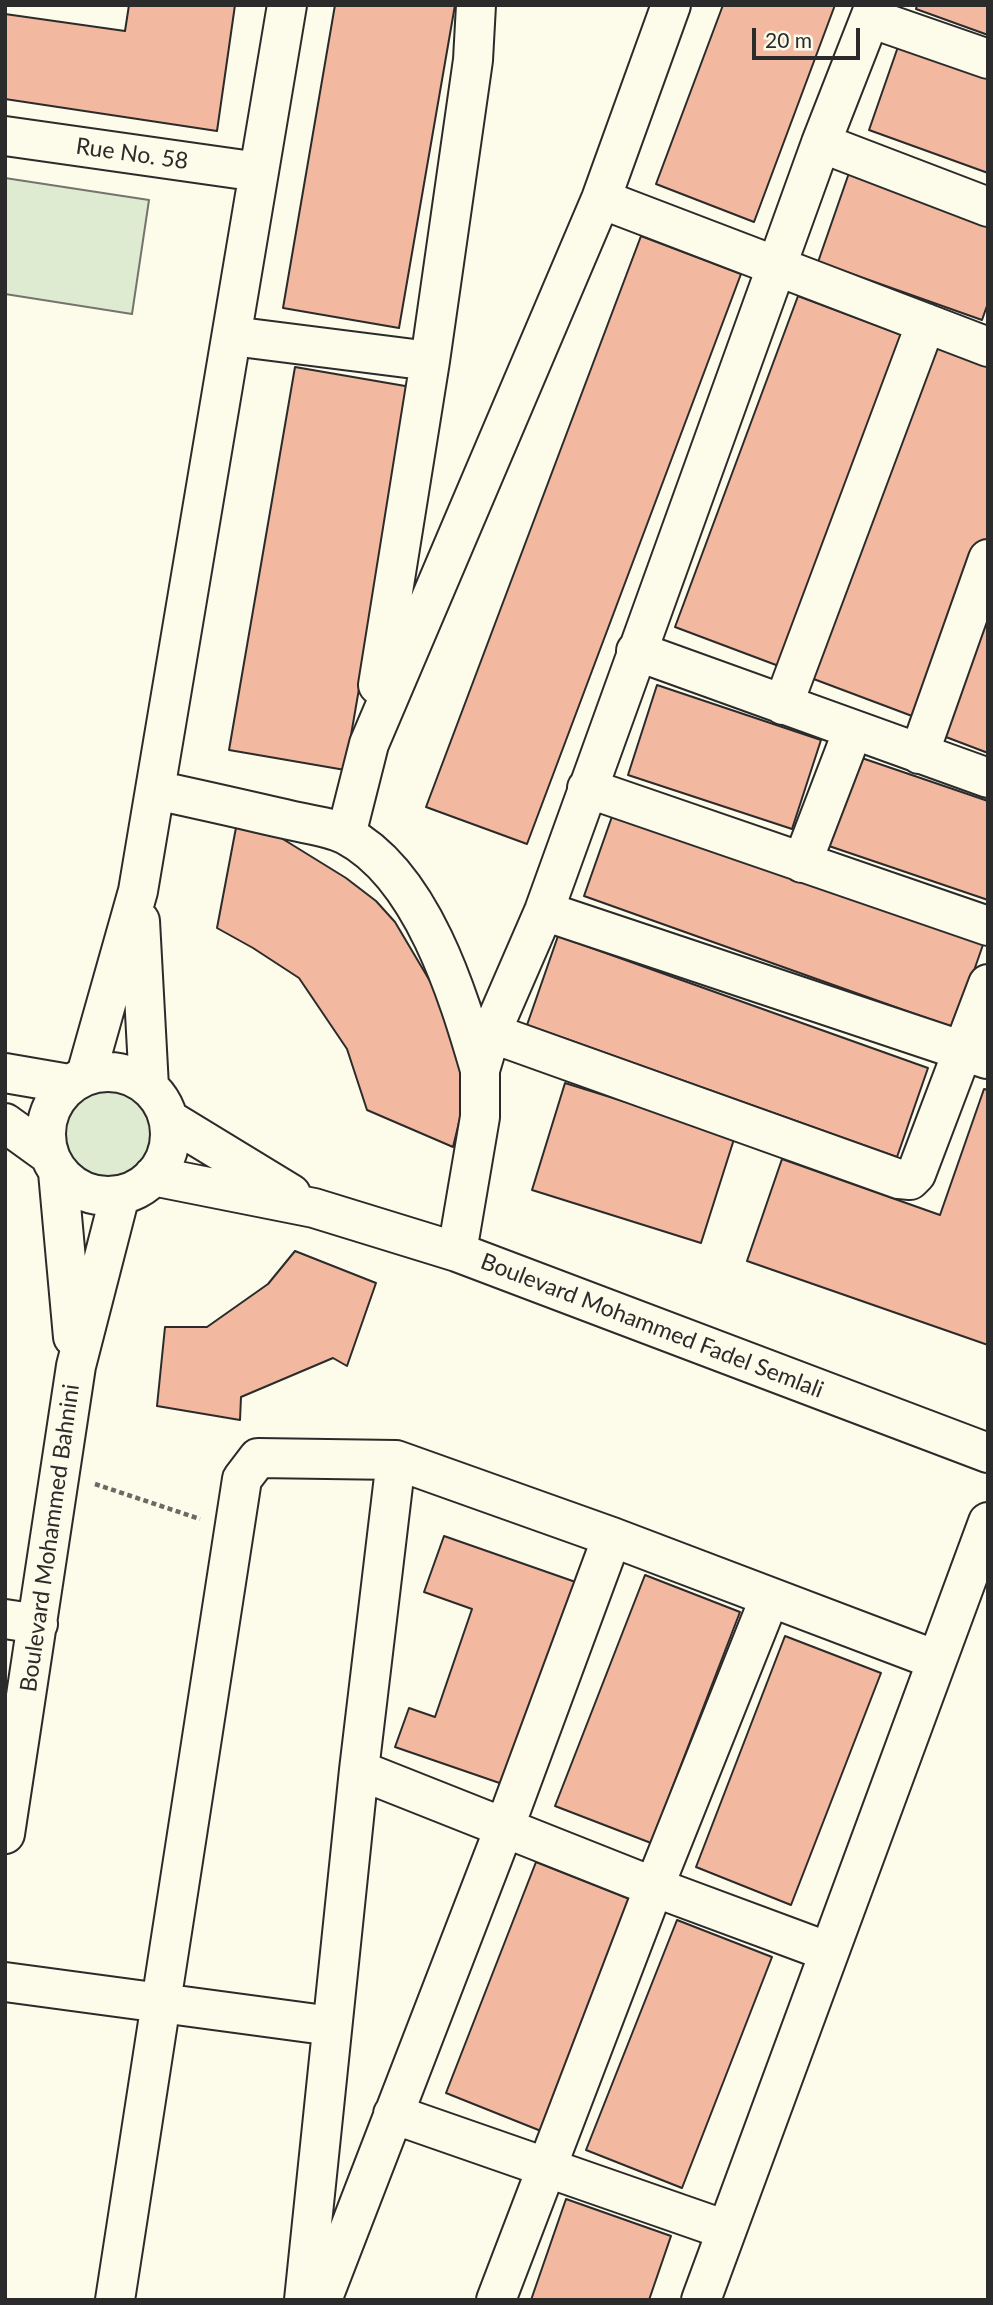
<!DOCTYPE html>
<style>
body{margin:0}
#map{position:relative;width:993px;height:2305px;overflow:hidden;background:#fdfbea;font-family:Lato,sans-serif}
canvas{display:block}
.frame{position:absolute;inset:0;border:7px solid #2b2b2b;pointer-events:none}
.scale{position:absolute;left:752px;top:28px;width:108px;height:32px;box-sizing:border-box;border:4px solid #2b2b2b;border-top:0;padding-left:9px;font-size:21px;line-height:24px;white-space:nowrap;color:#2b2b2b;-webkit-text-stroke:5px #fdfbea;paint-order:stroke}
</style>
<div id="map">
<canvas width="993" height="2305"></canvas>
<div class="frame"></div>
<div class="scale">20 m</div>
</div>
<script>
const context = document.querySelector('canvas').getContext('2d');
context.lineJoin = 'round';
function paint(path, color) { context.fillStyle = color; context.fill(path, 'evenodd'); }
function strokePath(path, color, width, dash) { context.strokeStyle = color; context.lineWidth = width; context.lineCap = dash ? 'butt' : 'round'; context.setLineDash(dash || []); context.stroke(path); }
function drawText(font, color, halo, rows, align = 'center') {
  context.font = font + ' Lato,sans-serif'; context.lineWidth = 5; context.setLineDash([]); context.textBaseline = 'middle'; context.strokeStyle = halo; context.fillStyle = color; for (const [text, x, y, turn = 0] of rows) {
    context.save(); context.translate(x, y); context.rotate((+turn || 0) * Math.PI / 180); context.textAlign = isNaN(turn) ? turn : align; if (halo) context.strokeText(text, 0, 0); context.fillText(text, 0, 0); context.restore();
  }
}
const green = new Path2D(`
 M5 178 149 200 132 314 5 294Z
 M60 1131a47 47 0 1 1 94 0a47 47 0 1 1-94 0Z`);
paint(green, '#deebd1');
strokePath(green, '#74746e', 2);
const building = new Path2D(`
 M129 5H235L217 131 5 99V14L125 31Z
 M335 5H455L399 328 283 308Z
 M723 5H835L754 222 656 184Z
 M917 5H988V35L916 9Z
 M900 41 988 73V173L869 130Z
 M849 173 988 223V303L982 320 818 262Z
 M641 236 741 274 527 844 426 807Z
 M798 296 915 340 792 671 675 627Z
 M926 343 988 367V536L920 719 803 675Z
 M295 367 411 387 345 770 229 750Z
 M988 600V753L938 734Z
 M657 685 821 740 792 829 628 775Z
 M856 756 988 801V900L826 845Z
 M615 808 985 939 954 1028 584 896Z
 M238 817 278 836 346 878 376 901 395 922 440 998 462 1056 464 1102 453 1147 367 1110 347 1049 299 978 253 948 217 928Z
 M558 936 928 1068 897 1157 527 1025Z
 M565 1083 735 1136 701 1243 532 1190Z
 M984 1089 988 1090V1345L747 1261 782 1159 940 1215Z
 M295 1251 376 1283 347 1366 333 1358 241 1397 240 1420 157 1406 165 1327H207L268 1284Z
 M444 1536 587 1586 517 1789 395 1747 409 1708 435 1717 472 1609 424 1592Z
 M645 1575 740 1612 651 1843 555 1806Z
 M785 1636 881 1673 791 1905 696 1867Z
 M536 1862 632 1900 541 2131 446 2093Z
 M677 1920 772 1957 682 2188 586 2150Z
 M566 2199 671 2236 649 2300H531Z`);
paint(building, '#f2b8a0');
strokePath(building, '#2b2b2b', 2);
const minor = new Path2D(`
 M870 18 988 59
 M5 136 259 172
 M821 143 988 207
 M601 199 988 347
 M232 336 430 361
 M636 651 988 778
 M378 685 430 361 473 60 476 5
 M783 705 926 323
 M919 754 988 559
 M587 788 988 926
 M155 790C198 799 241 809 285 819 304 824 329 826 346 835 422 875 458 994 480 1070
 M346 835 369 744 601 199 671 5
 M802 863 853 730
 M544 911 987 1059
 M140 921 149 1087
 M491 1033 899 1179 910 1180 916 1174 988 984
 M46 1134a62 62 0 1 1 124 0a62 62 0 1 1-124 0Z
 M5 1073 69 1084
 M86 1075 138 891 287 5
 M168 1119 291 1194
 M5 1123 48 1154
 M58 1172 73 1337
 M153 1176 314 1208 457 1252 988 1453
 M457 1252 480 1117V1070L491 1033 544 911 821 143 875 5
 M5 1619 38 1624
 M359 1770 654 1887 829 1952
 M5 1834 76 1366 120 1195
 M5 1982 332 2026
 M393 2114 726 2230
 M115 2300 242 1479 258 1458 396 1460 612 1537 936 1660
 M304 2300 359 1770 396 1460
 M322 2300 505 1826 612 1537
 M496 2300 654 1887 770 1597
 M701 2300 988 1522`);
strokePath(minor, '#2b2b2b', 42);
strokePath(new Path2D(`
 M95 1484 200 1519`), '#6a6964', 4.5, [5, 3.5]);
strokePath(minor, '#fdfbea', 38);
drawText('23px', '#2b2b2b', '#fdfbea', [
 ["Rue No. 58",132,154,8],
 ["Boulevard Mohammed Fadel Semlali",652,1326,21],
 ["Boulevard Mohammed Bahnini",50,1538,-82]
]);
</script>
